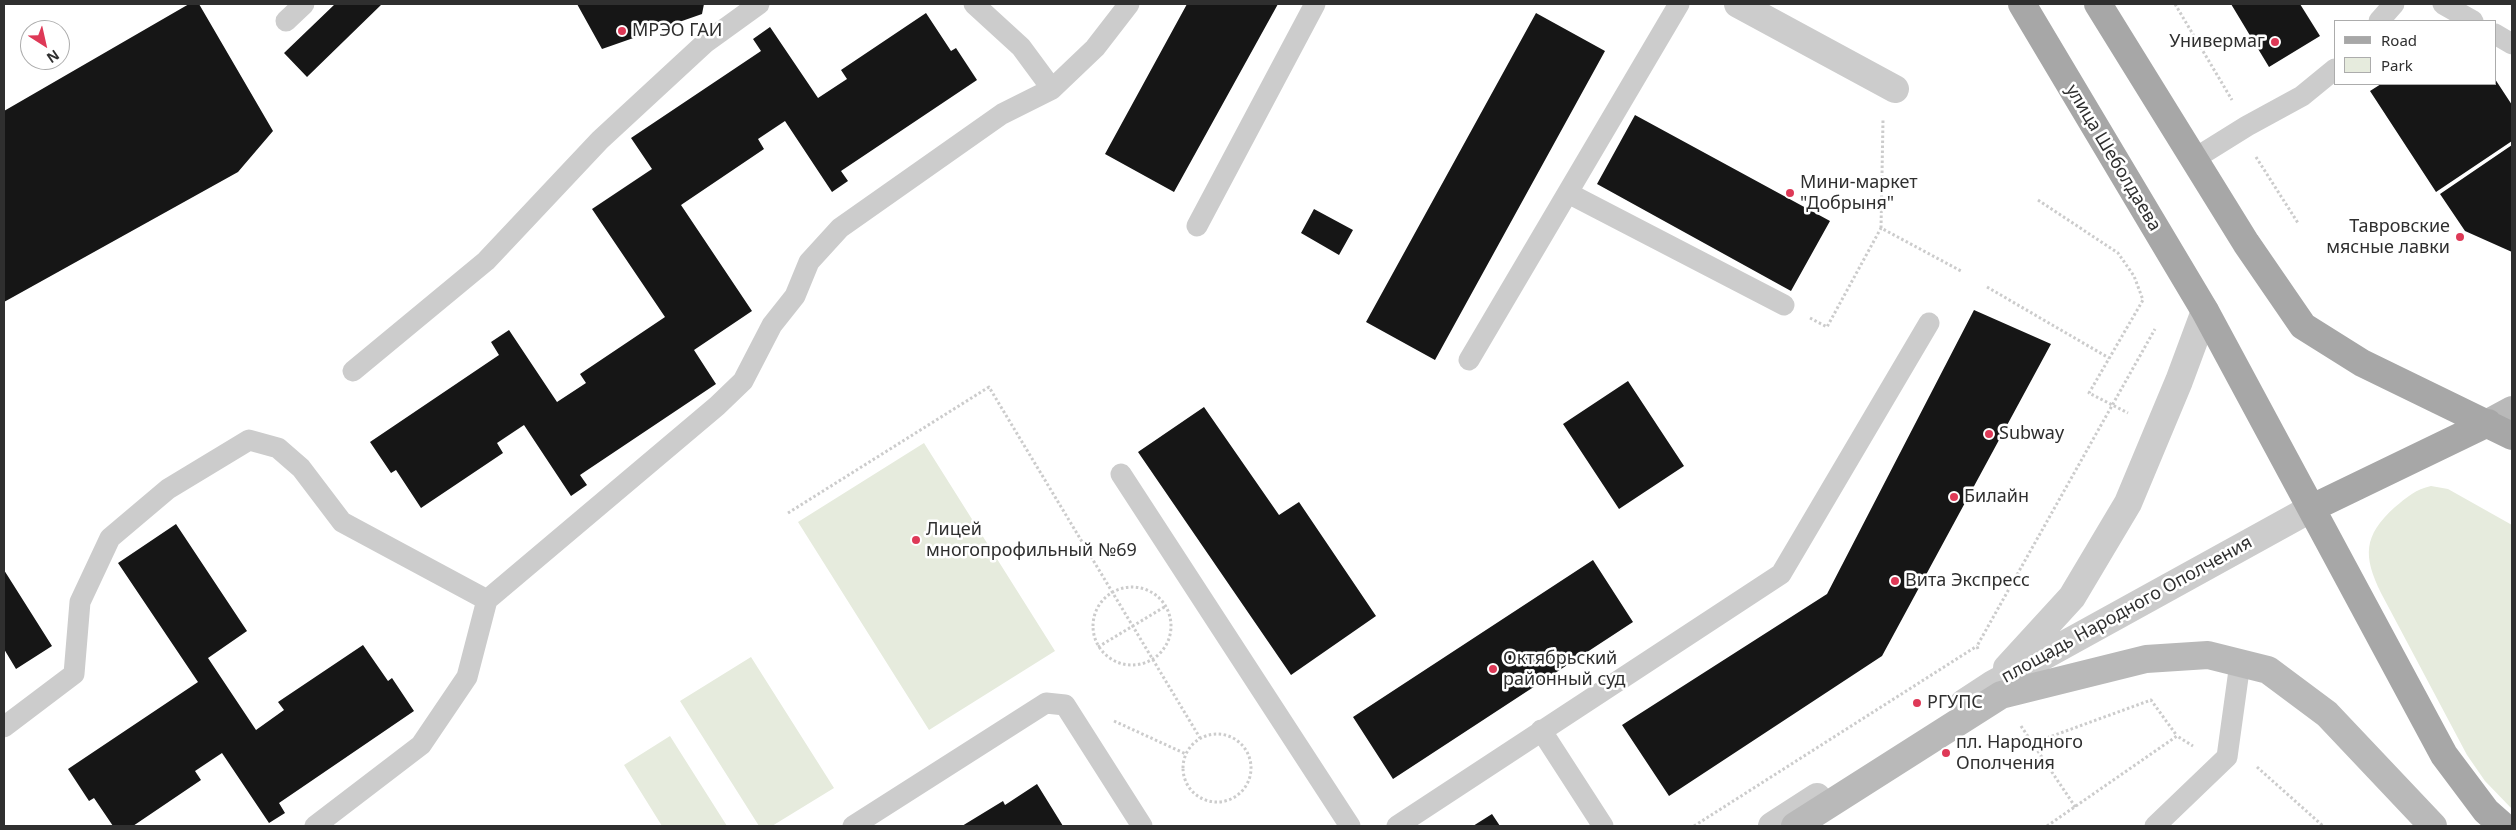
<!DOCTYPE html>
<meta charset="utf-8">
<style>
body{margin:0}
#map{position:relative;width:2516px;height:830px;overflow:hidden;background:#fff;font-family:"Noto Sans",sans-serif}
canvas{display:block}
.frame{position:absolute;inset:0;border:5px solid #2f2f2f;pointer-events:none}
.legend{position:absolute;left:2334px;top:20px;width:162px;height:65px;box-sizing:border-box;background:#fff;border:1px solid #acacac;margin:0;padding:6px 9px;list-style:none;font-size:15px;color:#2f2f2f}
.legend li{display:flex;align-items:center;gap:10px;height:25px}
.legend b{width:25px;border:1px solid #acacac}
.north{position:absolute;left:20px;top:20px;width:50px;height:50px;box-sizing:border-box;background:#fff;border:1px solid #acacac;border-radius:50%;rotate:145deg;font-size:14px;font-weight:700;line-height:20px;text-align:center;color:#2f2f2f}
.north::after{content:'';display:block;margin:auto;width:18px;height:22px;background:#de3957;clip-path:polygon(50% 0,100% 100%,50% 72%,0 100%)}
</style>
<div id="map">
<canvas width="2516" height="830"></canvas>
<div class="frame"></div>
<ul class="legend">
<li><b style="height:6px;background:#a7a7a7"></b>Road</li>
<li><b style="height:14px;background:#e6ebdd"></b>Park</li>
</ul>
<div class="north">N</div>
</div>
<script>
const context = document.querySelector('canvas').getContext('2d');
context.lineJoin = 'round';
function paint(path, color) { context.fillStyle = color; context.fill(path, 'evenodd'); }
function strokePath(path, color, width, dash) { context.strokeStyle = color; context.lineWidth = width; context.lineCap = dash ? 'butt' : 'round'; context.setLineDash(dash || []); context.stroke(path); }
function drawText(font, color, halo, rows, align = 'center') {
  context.font = font + ' "Noto Sans",sans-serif'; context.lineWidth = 5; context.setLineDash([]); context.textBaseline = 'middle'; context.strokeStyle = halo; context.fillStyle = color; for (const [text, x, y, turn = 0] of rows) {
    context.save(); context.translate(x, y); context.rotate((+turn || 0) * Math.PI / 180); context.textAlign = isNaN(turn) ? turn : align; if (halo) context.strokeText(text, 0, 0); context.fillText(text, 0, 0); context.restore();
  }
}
paint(new Path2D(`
 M924 443 1055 651 929 730 798 522Z
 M2431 486 2448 489 2512 525V809L2485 781 2467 755 2381 593C2363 556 2363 536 2395 507 2406 498 2416 489 2431 486Z
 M751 657 834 788 772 826H759L680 701Z
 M670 736 727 826H662L624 765Z`), '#e6ebdd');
paint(new Path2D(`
 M189 4H199L273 131 238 172 4 302V111Z
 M335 4H382L307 77 284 53Z
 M577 4H704L702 14 602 49Z
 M1187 4H1278L1174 192 1105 154Z
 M2231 4H2300L2320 36 2269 67Z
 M926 13 951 51 956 48 977 80 841 171 848 181 832 192 785 121 758 139 764 149 681 205 752 311 694 350 716 384 580 475 587 485 571 496 524 425 497 443 503 453 421 508 396 470 391 473 370 442 499 355 491 342 509 330 557 402 586 383 580 374 665 317 592 209 652 169 631 138 761 51 753 39 770 27 818 98 847 79 841 70Z
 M1536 13 1605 51 1435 360 1366 322Z
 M2495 79 2512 105V141L2436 192 2370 91 2381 84H2495Z
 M1635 115 1830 221 1791 291 1597 184Z
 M2512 145V252L2465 231 2440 194Z
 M1314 209 1353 230 1339 255 1301 233Z
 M1974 310 2051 344 1882 656 1669 796 1622 725 1827 594Z
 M1628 381 1684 466 1619 509 1563 424Z
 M1204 407 1279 515 1299 502 1376 616 1291 675 1138 452Z
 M176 524 247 631 208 658 256 730 284 710 278 702 363 645 388 681 392 678 414 711 279 803 285 813 269 823 222 753 195 771 201 780 133 826H113L94 798 89 801 68 769 198 682 118 563Z
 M1593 560 1633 622 1393 779 1353 717Z
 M4 570 52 646 16 669 4 649Z
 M1037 784 1063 826H962L1003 801 1005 805Z
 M1492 814 1500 826H1473Z`), '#161616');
strokePath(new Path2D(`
 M2175 4 2232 100
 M2256 157 2298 223
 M2038 200 2118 253 2134 276 2143 300 2089 393 2128 413
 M1881 228 1883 120
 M1987 287 2109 358
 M1810 318 1827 327 1881 228 1961 271
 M788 513 989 387 1200 738
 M1093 626a39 39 0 1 1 78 0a39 39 0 1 1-78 0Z
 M1098 647 1166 606
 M1978 649 1977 646 2155 329
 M1114 721 1186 754
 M2021 726 2076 808
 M1183 768a34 34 0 1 1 68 0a34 34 0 1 1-68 0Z
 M2033 743 2151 700 2177 736
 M2257 767 2323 826
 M1694 826 1977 646
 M2047 826 2177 736 2193 746`), '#ccc', 3, [2.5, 2.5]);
strokePath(new Path2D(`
 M974 4 1021 47 1052 89
 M2443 4 2473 21
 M286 21 304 4
 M2379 21 2394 4
 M2495 34 2512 44
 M2194 159 2247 126 2302 96 2335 69
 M1568 193 1784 305
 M1197 226 1315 4
 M1469 360 1679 4
 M353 371 486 261 600 140 705 43 759 4
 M1121 474 1350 826
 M4 727 74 674 80 602 110 538 168 489 249 440 278 448 301 468 342 522 487 600
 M1541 730 1603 826
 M315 826 421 745 467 677 487 600 717 406 743 381 772 325 795 296 809 262 840 228 1002 114 1052 89 1095 48 1129 4
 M853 826 1046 703 1065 705 1142 826
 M1397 826 1781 574 1929 323
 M2155 826 2227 757 2240 663`), '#ccc', 21);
strokePath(new Path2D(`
 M1738 4 1895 89
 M2007 668 2072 597 2128 503 2179 381 2205 311
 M1964 703 1993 684 2312 508
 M1772 826 1817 797`), '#ccc', 28);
strokePath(new Path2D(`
 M2488 423 2512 410
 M1795 826 2001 695 2146 659 2208 655 2268 670 2327 714 2433 826`), '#b9b9b9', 28);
strokePath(new Path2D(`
 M2022 4 2205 311 2444 755 2486 811 2503 826
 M2098 4 2246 243 2303 326 2362 363 2512 436
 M2312 508 2488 423`), '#a7a7a7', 28);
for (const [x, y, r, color] of [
 [622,31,5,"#de3957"],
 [2275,42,5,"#de3957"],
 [1790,193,5,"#de3957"],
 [2460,237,5,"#de3957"],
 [1989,434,5,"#de3957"],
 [1954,497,5,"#de3957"],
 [916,540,5,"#de3957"],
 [1895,581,5,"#de3957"],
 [1493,669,5,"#de3957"],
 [1917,703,5,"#de3957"],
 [1946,753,5,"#de3957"]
]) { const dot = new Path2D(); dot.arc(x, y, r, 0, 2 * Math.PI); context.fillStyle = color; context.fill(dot); strokePath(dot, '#fff', 2); }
drawText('18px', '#2f2f2f', '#fff', [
 ["МРЭО ГАИ",632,31],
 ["Универмаг",2265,42,"right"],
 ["Мини-маркет",1800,183],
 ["\"Добрыня\"",1800,204],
 ["Тавровские",2450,227,"right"],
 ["мясные лавки",2450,248,"right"],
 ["Subway",1999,434],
 ["Билайн",1964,497],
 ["Лицей",926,530],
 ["многопрофильный №69",926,551],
 ["Вита Экспресс",1905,581],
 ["Октябрьский",1503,659],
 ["районный суд",1503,680],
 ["РГУПС",1927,703],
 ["пл. Народного",1956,743],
 ["Ополчения",1956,764]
], 'left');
drawText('18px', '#2f2f2f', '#fff', [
 ["улица Шеболдаева",2113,158,59],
 ["площадь Народного Ополчения",2127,610,-29]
]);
</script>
